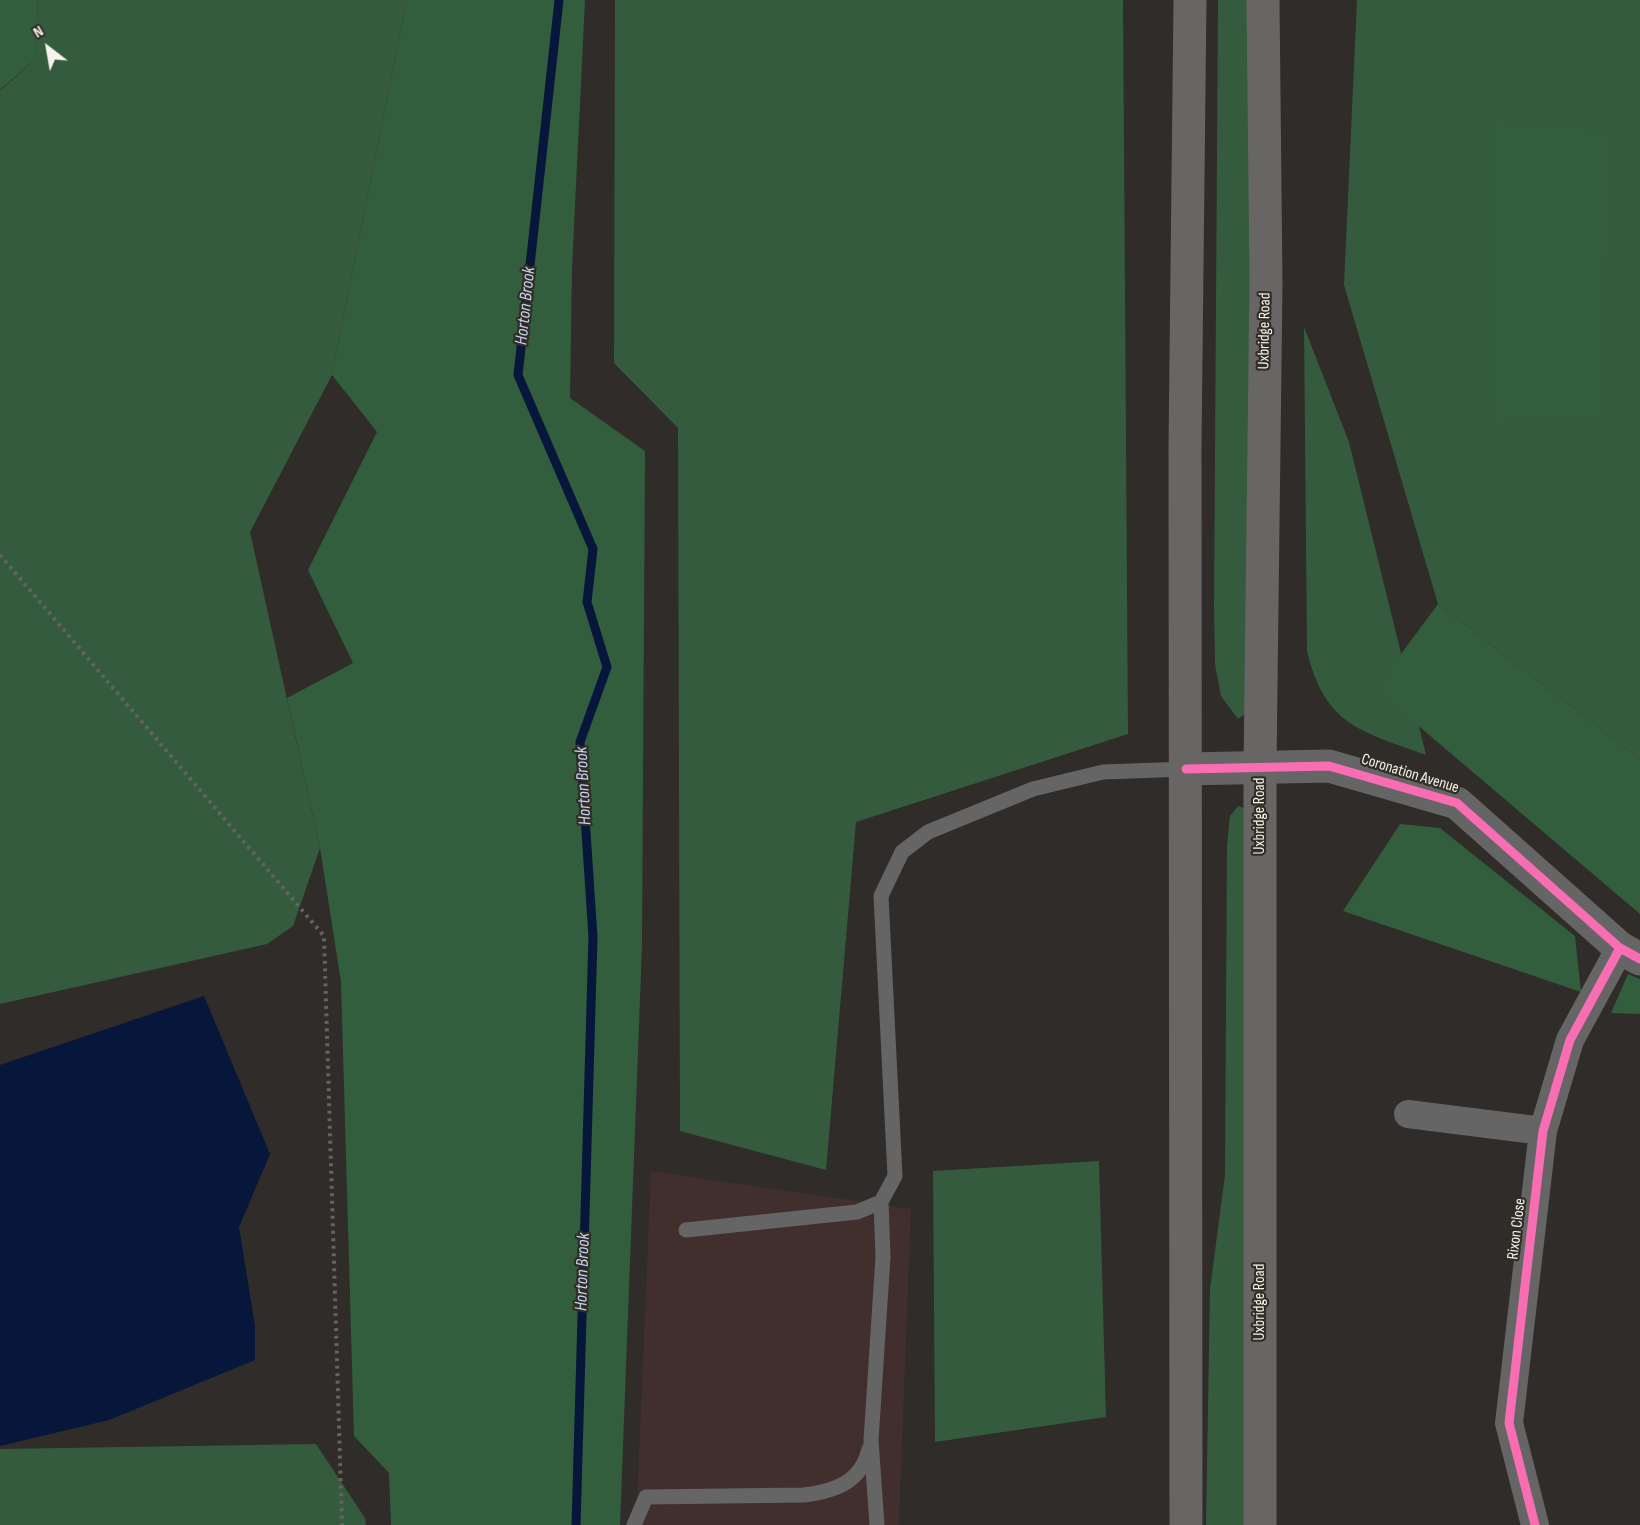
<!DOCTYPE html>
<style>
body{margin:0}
#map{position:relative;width:1640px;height:1525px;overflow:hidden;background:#2f2c29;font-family:"Sofia Sans Condensed",sans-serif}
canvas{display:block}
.north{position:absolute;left:18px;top:18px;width:60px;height:60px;-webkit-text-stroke:4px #322d26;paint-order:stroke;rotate:329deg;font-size:16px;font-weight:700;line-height:24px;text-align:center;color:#f5f2ed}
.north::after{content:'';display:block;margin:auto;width:21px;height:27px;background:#f5f2ed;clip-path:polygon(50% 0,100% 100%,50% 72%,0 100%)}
</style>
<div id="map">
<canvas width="1640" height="1525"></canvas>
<div class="north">N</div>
</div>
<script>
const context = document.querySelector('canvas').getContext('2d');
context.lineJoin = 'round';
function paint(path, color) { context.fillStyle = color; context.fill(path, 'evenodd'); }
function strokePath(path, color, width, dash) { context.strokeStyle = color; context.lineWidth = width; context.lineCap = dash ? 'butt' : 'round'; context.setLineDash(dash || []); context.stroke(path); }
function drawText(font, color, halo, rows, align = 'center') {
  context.font = font + ' "Sofia Sans Condensed",sans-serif'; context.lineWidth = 4.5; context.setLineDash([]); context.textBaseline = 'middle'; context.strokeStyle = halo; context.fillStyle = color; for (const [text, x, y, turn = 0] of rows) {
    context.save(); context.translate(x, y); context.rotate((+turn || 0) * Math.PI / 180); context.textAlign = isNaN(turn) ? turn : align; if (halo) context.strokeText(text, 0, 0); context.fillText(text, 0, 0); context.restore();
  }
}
paint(new Path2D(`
 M651 1171 911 1209 899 1525H636Z`), '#412f2d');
paint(new Path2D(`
 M38 0H407L332 375 250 532 320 848 293 926 267 944 0 1004V91L35 59Z
 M615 0H1123L1128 734 856 822 826 1170 680 1131 678 428 614 363Z
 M1218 0H1262L1248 712 1238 719 1221 696 1215 664 1214 606Z
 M1357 0H1640V759L1438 604 1344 285Z
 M1304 327 1349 442 1426 755C1361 731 1325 726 1307 651Z
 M1238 806 1247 809 1246 1525H1206L1210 1289 1225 1175 1227 845 1230 816Z
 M1099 1161 1106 1417 935 1442 933 1171Z
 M316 1444 365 1518 366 1525H0V1449Z`), '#355b3e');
paint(new Path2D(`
 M0 0H38L35 59 0 90Z
 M407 0H585L572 268 570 398 645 451 642 946 620 1525H391L389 1473 354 1436 341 982 320 848 287 698 353 663 308 570 377 432 332 375Z
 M1490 119 1610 132 1603 417 1493 424Z
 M1438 604 1640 759V914L1375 689Z
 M1400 824 1440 828 1575 936 1581 992 1343 911Z
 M1628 974 1640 979V1014L1611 1013Z`), '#325e3d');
paint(new Path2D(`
 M204 996 270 1154 239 1227 255 1326V1360L109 1420 0 1446V1065Z`), '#06173b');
strokePath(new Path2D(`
 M559 0 518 375 593 549 587 602 607 667 580 742 593 937 576 1525`), '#06173b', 9);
strokePath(new Path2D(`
 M0 555 324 936 342 1525`), '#656362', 4, [3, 4.5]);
strokePath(new Path2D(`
 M686 1230 857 1212 881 1202 895 1176 881 896 902 852 928 832 1033 789 1103 772 1186 769
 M634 1525 646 1497 804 1495C836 1491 861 1482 869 1449
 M877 1525 871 1440 883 1257 881 1202`), '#666565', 15);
strokePath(new Path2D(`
 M1408 1114 1543 1131
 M1535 1525 1509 1423 1543 1131 1570 1040 1620 948`), '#666565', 28);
strokePath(new Path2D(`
 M1186 769 1329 766 1457 803 1620 948 1640 959`), '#666565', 33);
strokePath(new Path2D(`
 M1186 1525 1185 446 1190 0
 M1260 1525V767L1266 283 1263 0`), '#676665', 33);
strokePath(new Path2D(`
 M1186 769 1329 766 1457 803 1620 948 1640 959
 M1535 1525 1509 1423 1543 1131 1570 1040 1620 948`), '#f96db3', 9);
drawText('16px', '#f5f2ed', '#322d26', [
 ["Uxbridge Road",1265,331,-89],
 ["Coronation Avenue",1410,774,17],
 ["Uxbridge Road",1260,816,-90],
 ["Rixon Close",1517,1229,-83],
 ["Uxbridge Road",1260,1302,-90]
]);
drawText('italic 18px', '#c4d5f2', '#322d26', [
 ["Horton Brook",526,306,-84],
 ["Horton Brook",584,786,-93],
 ["Horton Brook",583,1272,-88]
]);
</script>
